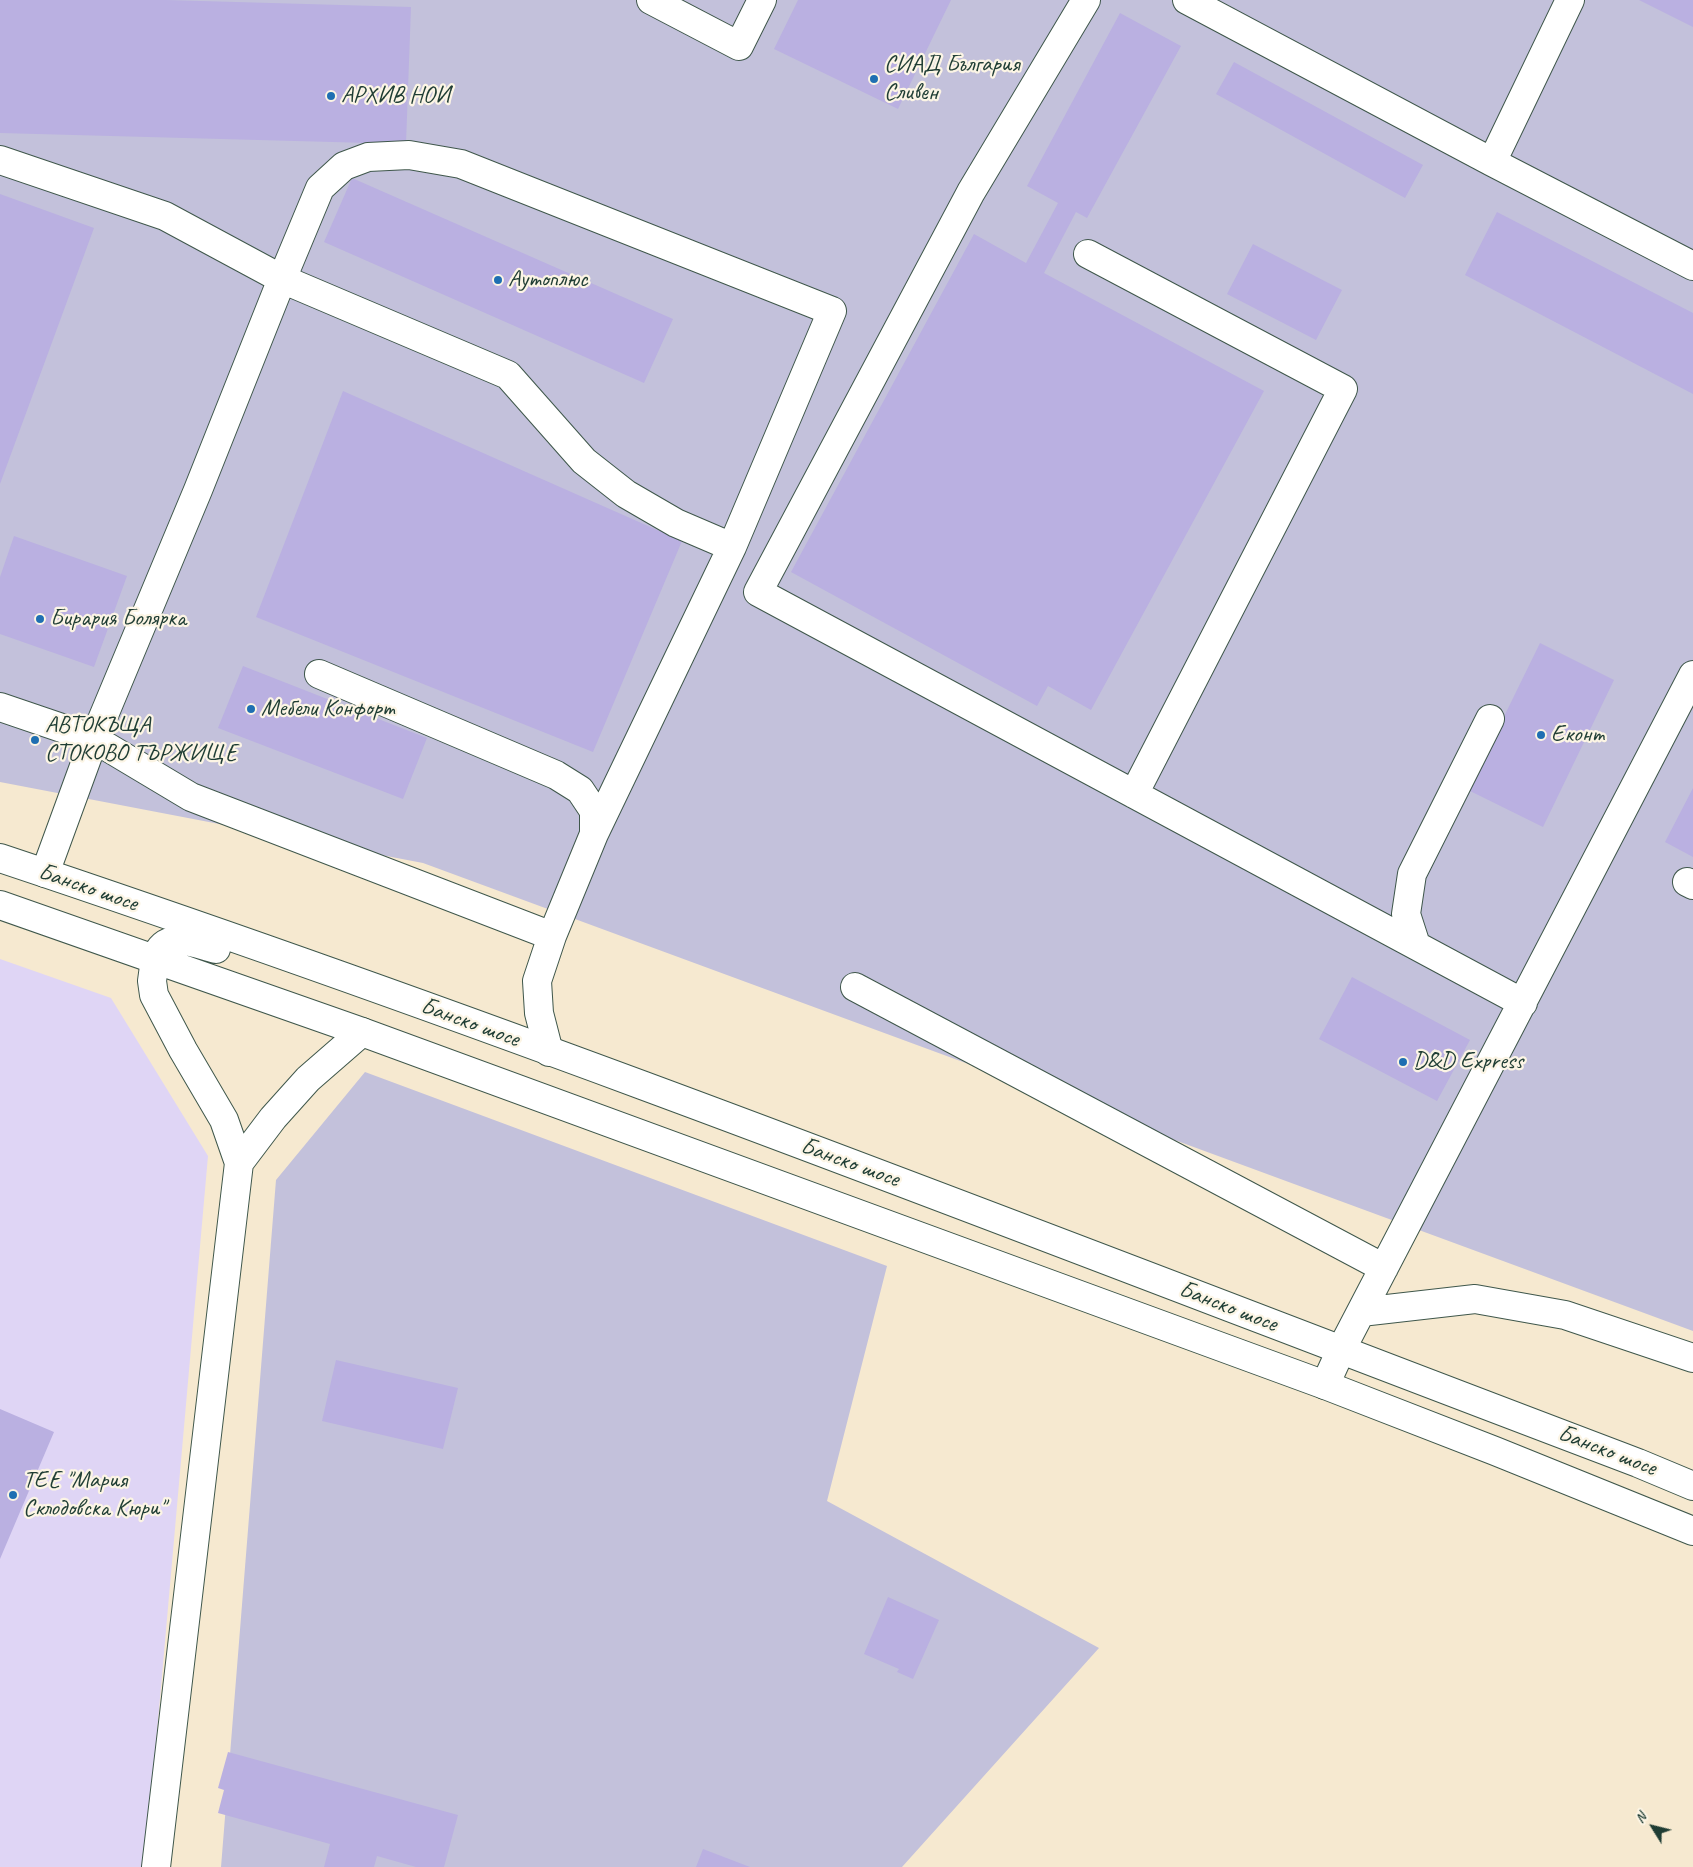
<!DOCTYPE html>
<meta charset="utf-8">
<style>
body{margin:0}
#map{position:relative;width:1693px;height:1867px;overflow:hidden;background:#f6e9d0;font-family:Caveat,sans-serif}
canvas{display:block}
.north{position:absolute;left:1628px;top:1802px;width:50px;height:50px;-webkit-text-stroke:4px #fcf5e5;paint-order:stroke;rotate:306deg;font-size:14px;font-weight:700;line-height:20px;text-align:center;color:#1f3d34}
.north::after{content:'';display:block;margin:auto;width:18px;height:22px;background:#1f3d34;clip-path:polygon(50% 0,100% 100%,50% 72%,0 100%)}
</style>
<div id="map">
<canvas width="1693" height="1867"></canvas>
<div class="north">N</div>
</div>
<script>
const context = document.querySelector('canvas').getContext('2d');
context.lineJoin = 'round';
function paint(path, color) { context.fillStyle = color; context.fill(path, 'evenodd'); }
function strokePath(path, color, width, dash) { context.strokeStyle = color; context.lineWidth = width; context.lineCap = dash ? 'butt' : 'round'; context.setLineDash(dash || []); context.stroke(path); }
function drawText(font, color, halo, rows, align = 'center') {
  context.font = font + ' Caveat,sans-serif'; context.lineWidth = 4.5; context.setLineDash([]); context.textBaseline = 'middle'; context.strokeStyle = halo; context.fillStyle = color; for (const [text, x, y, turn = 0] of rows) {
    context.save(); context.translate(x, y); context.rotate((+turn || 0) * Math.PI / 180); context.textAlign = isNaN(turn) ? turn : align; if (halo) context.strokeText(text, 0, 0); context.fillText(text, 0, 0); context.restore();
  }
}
paint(new Path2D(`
 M0 959 111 998 208 1156 145 1867H0Z`), '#dfd5f5');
paint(new Path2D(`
 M0 0H1693V1331L423 863 0 782Z
 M365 1072 887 1266 827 1501 1099 1648 902 1867H221L276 1180Z`), '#c3c1db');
paint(new Path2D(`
 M0 0H166L411 7 406 144 0 133Z
 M798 0H951L898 109 774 49Z
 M1639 0H1693V27Z
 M1120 13 1181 46 1087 218 1076 212 1044 273 1264 391 1091 710 1048 686 1037 706 791 572 974 234 1026 263 1058 203 1027 186Z
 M1234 62 1423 165 1405 198 1216 94Z
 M352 178 673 319 644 383 324 242Z
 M0 194 94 228 0 484Z
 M1497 212 1693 313V394L1465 275Z
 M1253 244 1342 290 1316 340 1227 294Z
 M343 391 682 541 593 752 256 617Z
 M14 536 127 576 94 667 0 634V577Z
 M1540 643 1614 680 1543 827 1468 790Z
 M243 666 427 738 403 799 218 728Z
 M1693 788V857L1665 842Z
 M1352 977 1470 1040 1437 1101 1319 1039Z
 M336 1360 458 1388 443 1449 322 1421Z
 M0 1409 54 1432 0 1559Z
 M888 1597 939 1620 913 1679 897 1672 899 1669 864 1654Z
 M228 1752 458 1815 444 1867H416L377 1856 374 1867H324L330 1844 218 1813 224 1790 218 1788Z
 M703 1849 750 1867H696Z`), '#bab0e1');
const minor = new Path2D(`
 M651 0 739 46 762 0
 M1086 0 971 192 758 592 1523 1003
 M1187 0 1492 162 1693 266
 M0 160 165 216 282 279 198 490 94 739 45 873
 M1492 162 1570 0
 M1088 254 1343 389 1134 794
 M319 674 556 775 580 790 594 811V834L552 936 537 981 539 1013 549 1052
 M0 707 94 739 191 797 552 936
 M594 834 732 547 832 311 461 164 409 155 368 157 344 166 320 188 282 279 508 375 584 461 626 494 676 523 732 547
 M1687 882 1693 885
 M1416 945 1406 914 1412 874 1490 719
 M155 959 152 981 154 995 183 1050 224 1120 239 1163 156 1867
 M855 987 1384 1268
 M239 1163 273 1118 308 1079 362 1032
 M1361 1312 1475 1299 1565 1315 1693 1358
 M1325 1385 1341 1350 1693 675`);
const major = new Path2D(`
 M0 858C552 1042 1094 1257 1638 1463L1693 1486
 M0 905 362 1032 1325 1385 1495 1451 1693 1531
 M155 959C165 929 193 943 216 949`);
strokePath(minor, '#3f574b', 30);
strokePath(major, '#3f574b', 30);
strokePath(minor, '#fff', 28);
strokePath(major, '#fff', 28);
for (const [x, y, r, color] of [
 [874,79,5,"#1f6fb2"],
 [331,96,5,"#1f6fb2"],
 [498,280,5,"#1f6fb2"],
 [40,619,5,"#1f6fb2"],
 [251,709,5,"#1f6fb2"],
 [1541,735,5,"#1f6fb2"],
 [35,740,5,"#1f6fb2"],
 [1403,1062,5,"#1f6fb2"],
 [13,1495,5,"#1f6fb2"]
]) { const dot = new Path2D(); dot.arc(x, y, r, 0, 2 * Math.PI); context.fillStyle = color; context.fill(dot); strokePath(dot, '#fcf5e5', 2); }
drawText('24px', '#1f3d34', '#fcf5e5', [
 ["СИАД България",884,65],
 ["Сливен",884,93],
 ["АРХИВ НОИ",341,96],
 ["Аутоплюс",508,280],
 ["Бирария Болярка",50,619],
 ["Мебели Конфорт",261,709],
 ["АВТОКЪЩА",45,726],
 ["СТОКОВО ТЪРЖИЩЕ",45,754],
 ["Еконт",1551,735],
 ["D&D Express",1413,1062],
 ["ТЕЕ \"Мария",23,1481],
 ["Склодовска Кюри\"",23,1509]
], 'left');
drawText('24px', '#1f3d34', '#fcf5e5', [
 ["Банско шосе",88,888,19],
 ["Банско шосе",470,1023,20],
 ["Банско шосе",850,1163,20],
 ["Банско шосе",1228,1307,21],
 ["Банско шосе",1607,1451,21]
]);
</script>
